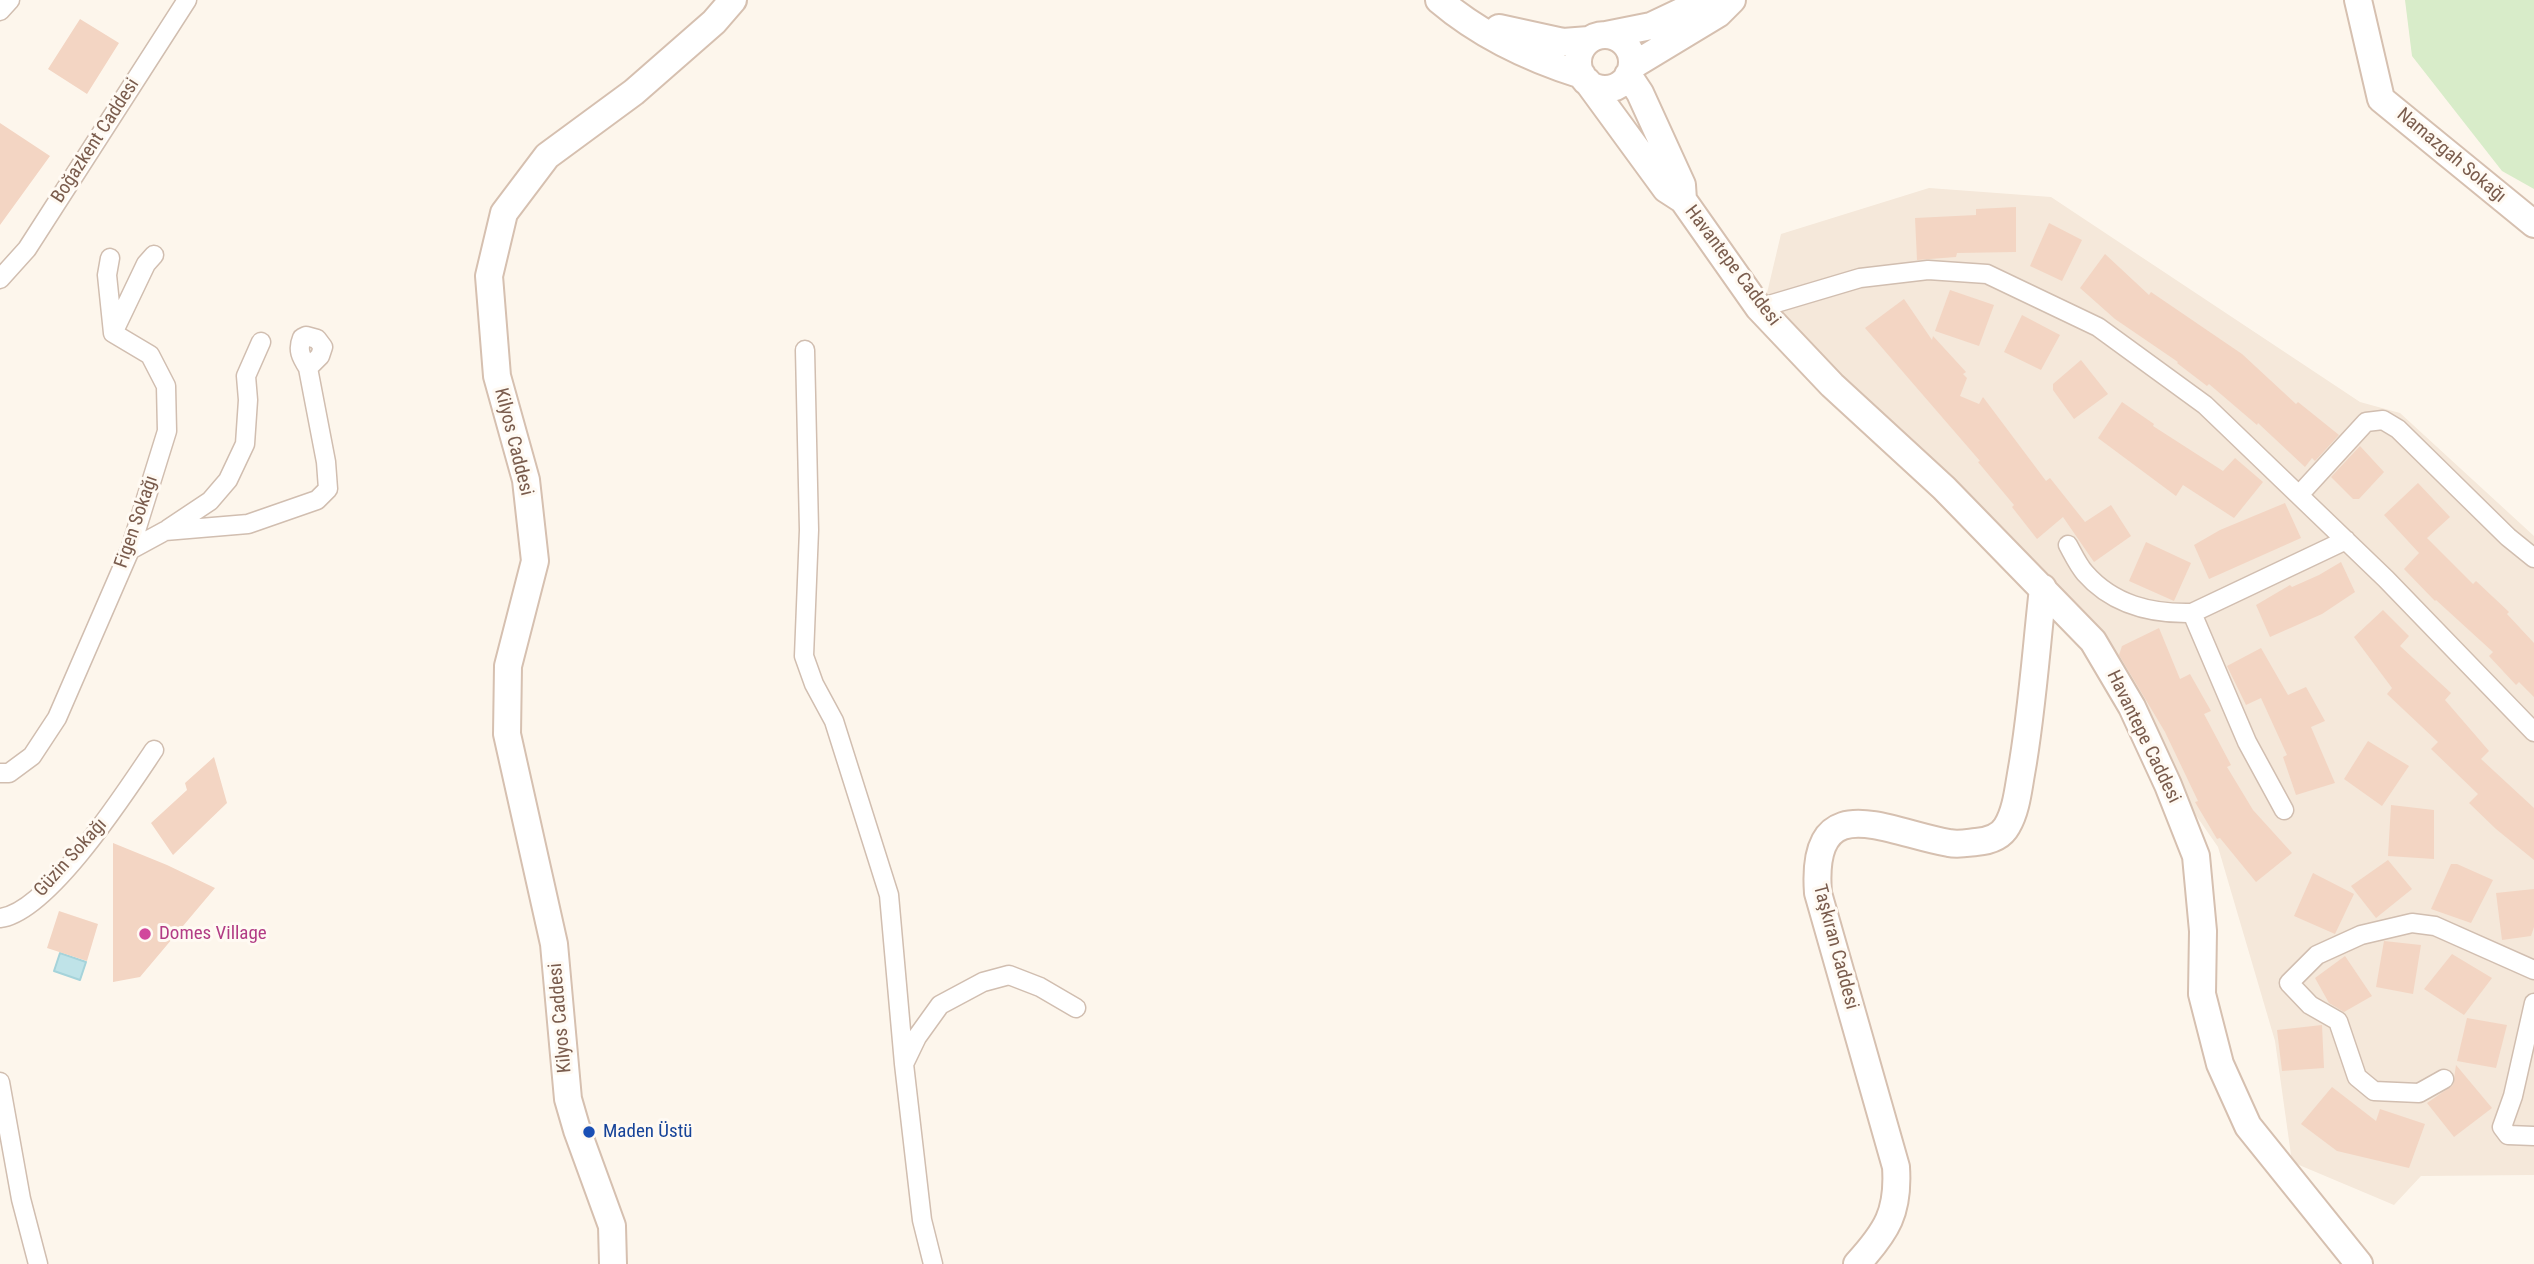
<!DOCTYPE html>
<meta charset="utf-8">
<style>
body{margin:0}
canvas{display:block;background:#fdf6ec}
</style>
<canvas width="2534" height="1264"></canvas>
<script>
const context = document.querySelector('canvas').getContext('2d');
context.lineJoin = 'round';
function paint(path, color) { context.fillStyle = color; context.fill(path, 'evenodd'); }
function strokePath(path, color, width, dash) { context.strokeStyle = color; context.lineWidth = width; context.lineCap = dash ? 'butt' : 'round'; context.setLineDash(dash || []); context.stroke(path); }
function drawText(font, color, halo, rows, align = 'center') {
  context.font = font + ' "Roboto Condensed",sans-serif'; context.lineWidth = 6; context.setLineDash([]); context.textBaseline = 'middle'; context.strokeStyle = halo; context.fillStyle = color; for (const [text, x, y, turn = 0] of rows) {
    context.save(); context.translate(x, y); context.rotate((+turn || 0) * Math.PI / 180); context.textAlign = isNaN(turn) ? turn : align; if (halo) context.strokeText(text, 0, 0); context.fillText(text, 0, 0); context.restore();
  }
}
paint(new Path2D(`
 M1929 188 2051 197 2360 402 2400 413 2534 536V1175L2421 1176 2394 1205 2292 1162 2275 1041 2218 847 2068 631 1759 327 1781 234Z`), '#f5e8da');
paint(new Path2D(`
 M2405 0H2534V189L2502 171 2412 56Z`), '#d8ecc9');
const water = new Path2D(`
 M60 953 86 962 80 980 54 971Z`);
paint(water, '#bfe3e8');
strokePath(water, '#a5d3da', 2);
paint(new Path2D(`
 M80 19 119 43 87 94 48 69Z
 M0 123 50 156 0 225Z
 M2016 207V252L1957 253 1956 257 1917 260 1915 218 1976 215V209Z
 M2049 223 2082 240 2062 281 2030 266Z
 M2105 254 2149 295 2151 292 2242 354 2296 404 2298 402 2339 435 2315 461 2312 458 2305 467 2258 423 2257 425 2209 384 2207 386 2177 363 2178 362 2115 319 2080 288Z
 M1950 290 1994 305 1979 346 1935 331Z
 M1904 299 1932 340 1933 336 1966 372 1963 374 1967 378 1960 396 1979 404 1983 397 2046 481 2050 478 2085 522 2111 505 2131 536 2094 562 2063 517 2037 539 2012 507 2014 505 1978 462 1980 461 1865 328Z
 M2022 315 2060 335 2041 370 2004 352Z
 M2081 360 2108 394 2074 419 2053 390V384Z
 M2122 402 2154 424 2153 426 2223 471 2235 458 2263 482 2234 518 2183 485 2176 496 2098 438Z
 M2360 446 2384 472 2359 499H2353L2331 477Z
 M2418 483 2450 517 2427 538 2473 584 2476 581 2509 612 2507 614 2534 643V697L2519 682 2516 685 2489 656 2493 652 2436 600 2435 601 2404 569 2419 553 2384 515Z
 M2285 503 2301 538 2209 579 2194 545 2220 530Z
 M2146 542 2191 563 2174 601 2129 581Z
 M2341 562 2355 592 2322 614 2270 637 2256 605 2290 585 2292 587 2319 575Z
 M2383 610 2409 636 2400 646 2451 693 2445 700 2489 751 2481 759 2534 808V860L2496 829 2469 803 2478 794 2431 749 2438 742 2387 694 2392 688 2354 637Z
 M2159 628 2180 679 2190 674 2211 711 2204 714 2231 765 2227 767 2253 810 2292 853 2256 882 2220 838 2217 839 2195 802 2198 801 2165 732 2119 655 2122 646Z
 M2261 648 2288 695 2306 687 2325 721 2311 727 2335 783 2296 795 2283 757 2287 755 2261 698 2246 705 2227 666Z
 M2368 741 2409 766 2382 806 2344 779Z
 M214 757 227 803 173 855 151 823 187 790 185 783Z
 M2391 805 2434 810V859L2388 856Z
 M113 843 167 865 215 888 140 977 113 982Z
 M2388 860 2412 889 2376 918 2351 886Z
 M2451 864H2457L2493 880 2471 923 2431 909Z
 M2313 873 2354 894 2335 934 2294 916Z
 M2534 889V927L2531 936 2502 940 2496 893Z
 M59 911 98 924 87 961 47 948Z
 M2384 941 2421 945 2413 994 2376 987Z
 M2452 954 2492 978 2464 1015 2424 989Z
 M2345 956 2372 996 2344 1012 2329 1003 2315 978Z
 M2467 1018 2507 1025 2496 1068 2457 1061Z
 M2322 1025 2324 1068 2282 1071 2277 1030Z
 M2456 1065 2492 1108 2454 1137 2427 1103 2453 1085Z
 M2332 1087 2376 1121 2380 1109 2425 1124 2409 1168 2337 1151 2301 1124Z`), '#f3d5c3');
const street = new Path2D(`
 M0 11 10 0
 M0 279 27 249 187 0
 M1759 308 1860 278 1928 270 1987 274 2098 327 2205 405 2386 579 2534 732
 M113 333 146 264 154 255
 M805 350 809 530 804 656 814 684 834 721 889 895 904 1064
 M2299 495 2366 422 2383 420 2398 429 2508 537 2534 558
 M168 529 210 501 228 480 245 444 248 400 246 376 261 342
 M2068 545C2073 554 2078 565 2085 573 2113 605 2151 614 2192 613L2346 540
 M130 550 165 531 248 524 317 500 328 489 326 462 308 368C301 357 297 350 302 338L306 336 317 339 323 347 320 356 308 368
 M2192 613 2247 742 2284 810
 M0 773H9L32 756 57 718 130 550 167 431 166 386 150 355 113 333 107 275 110 258
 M0 918C48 913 127 790 154 750
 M2534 1003 2513 1096 2502 1127 2508 1135 2534 1136
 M2444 1079 2419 1093 2374 1091 2357 1077 2338 1021 2310 1005 2289 983 2317 955 2361 935 2412 923 2435 926 2534 970
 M0 1082 21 1199 38 1264
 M933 1264 922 1220 904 1064 917 1037 940 1005 983 982 1009 975 1040 987 1076 1008`);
const secondary = new Path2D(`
 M1439 0C1479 34 1531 59 1582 75
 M2358 0 2381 99 2534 224
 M1499 28 1563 42 1589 40
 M1606 35 1651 26 1706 0
 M1578 62a27 27 0 1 1 54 0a27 27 0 1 1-54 0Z
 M1632 66 1718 14 1732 0
 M1628 75 1640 93 1682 185 1683 200
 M1587 81 1666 189 1683 200 1759 308 1832 385 1944 488 2093 641 2132 707 2168 785 2196 856 2203 931 2202 994 2220 1064 2248 1126 2359 1264
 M613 1264 612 1226 577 1130 568 1099 554 944 507 734 508 666 535 561 526 480 497 376 489 276 504 213 547 156 634 92 714 22 733 0
 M1857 1264C1887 1231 1899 1212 1896 1167L1818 893C1810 786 1886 832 1949 843 1958 845 1967 843 1976 842 1988 841 2001 837 2007 826 2016 811 2018 791 2021 774 2032 713 2036 650 2043 588`);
strokePath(street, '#d1beb0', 21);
strokePath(secondary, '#d6c0b0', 30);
strokePath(street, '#fff', 18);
strokePath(secondary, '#fff', 26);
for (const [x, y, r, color] of [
 [145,934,7,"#d1479c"],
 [589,1132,7,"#1a4fb4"]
]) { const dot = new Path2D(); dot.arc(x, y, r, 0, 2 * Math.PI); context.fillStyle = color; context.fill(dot); strokePath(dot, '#fffaf3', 2.5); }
drawText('19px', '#7a5c4d', '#fffaf3', [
 ["Boğazkent Caddesi",96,141,-57],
 ["Namazgah Sokağı",2451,156,40],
 ["Havantepe Caddesi",1732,266,53],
 ["Kilyos Caddesi",513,442,76],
 ["Figen Sokağı",137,522,-71],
 ["Havantepe Caddesi",2143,737,64],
 ["Güzin Sokağı",71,858,-48],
 ["Taşkıran Caddesi",1835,947,75],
 ["Kilyos Caddesi",561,1018,-95]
]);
drawText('19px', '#b23c85', '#fffaf3', [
 ["Domes Village",159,934]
], 'left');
drawText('19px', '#164399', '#fffaf3', [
 ["Maden Üstü",603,1132]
], 'left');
</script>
